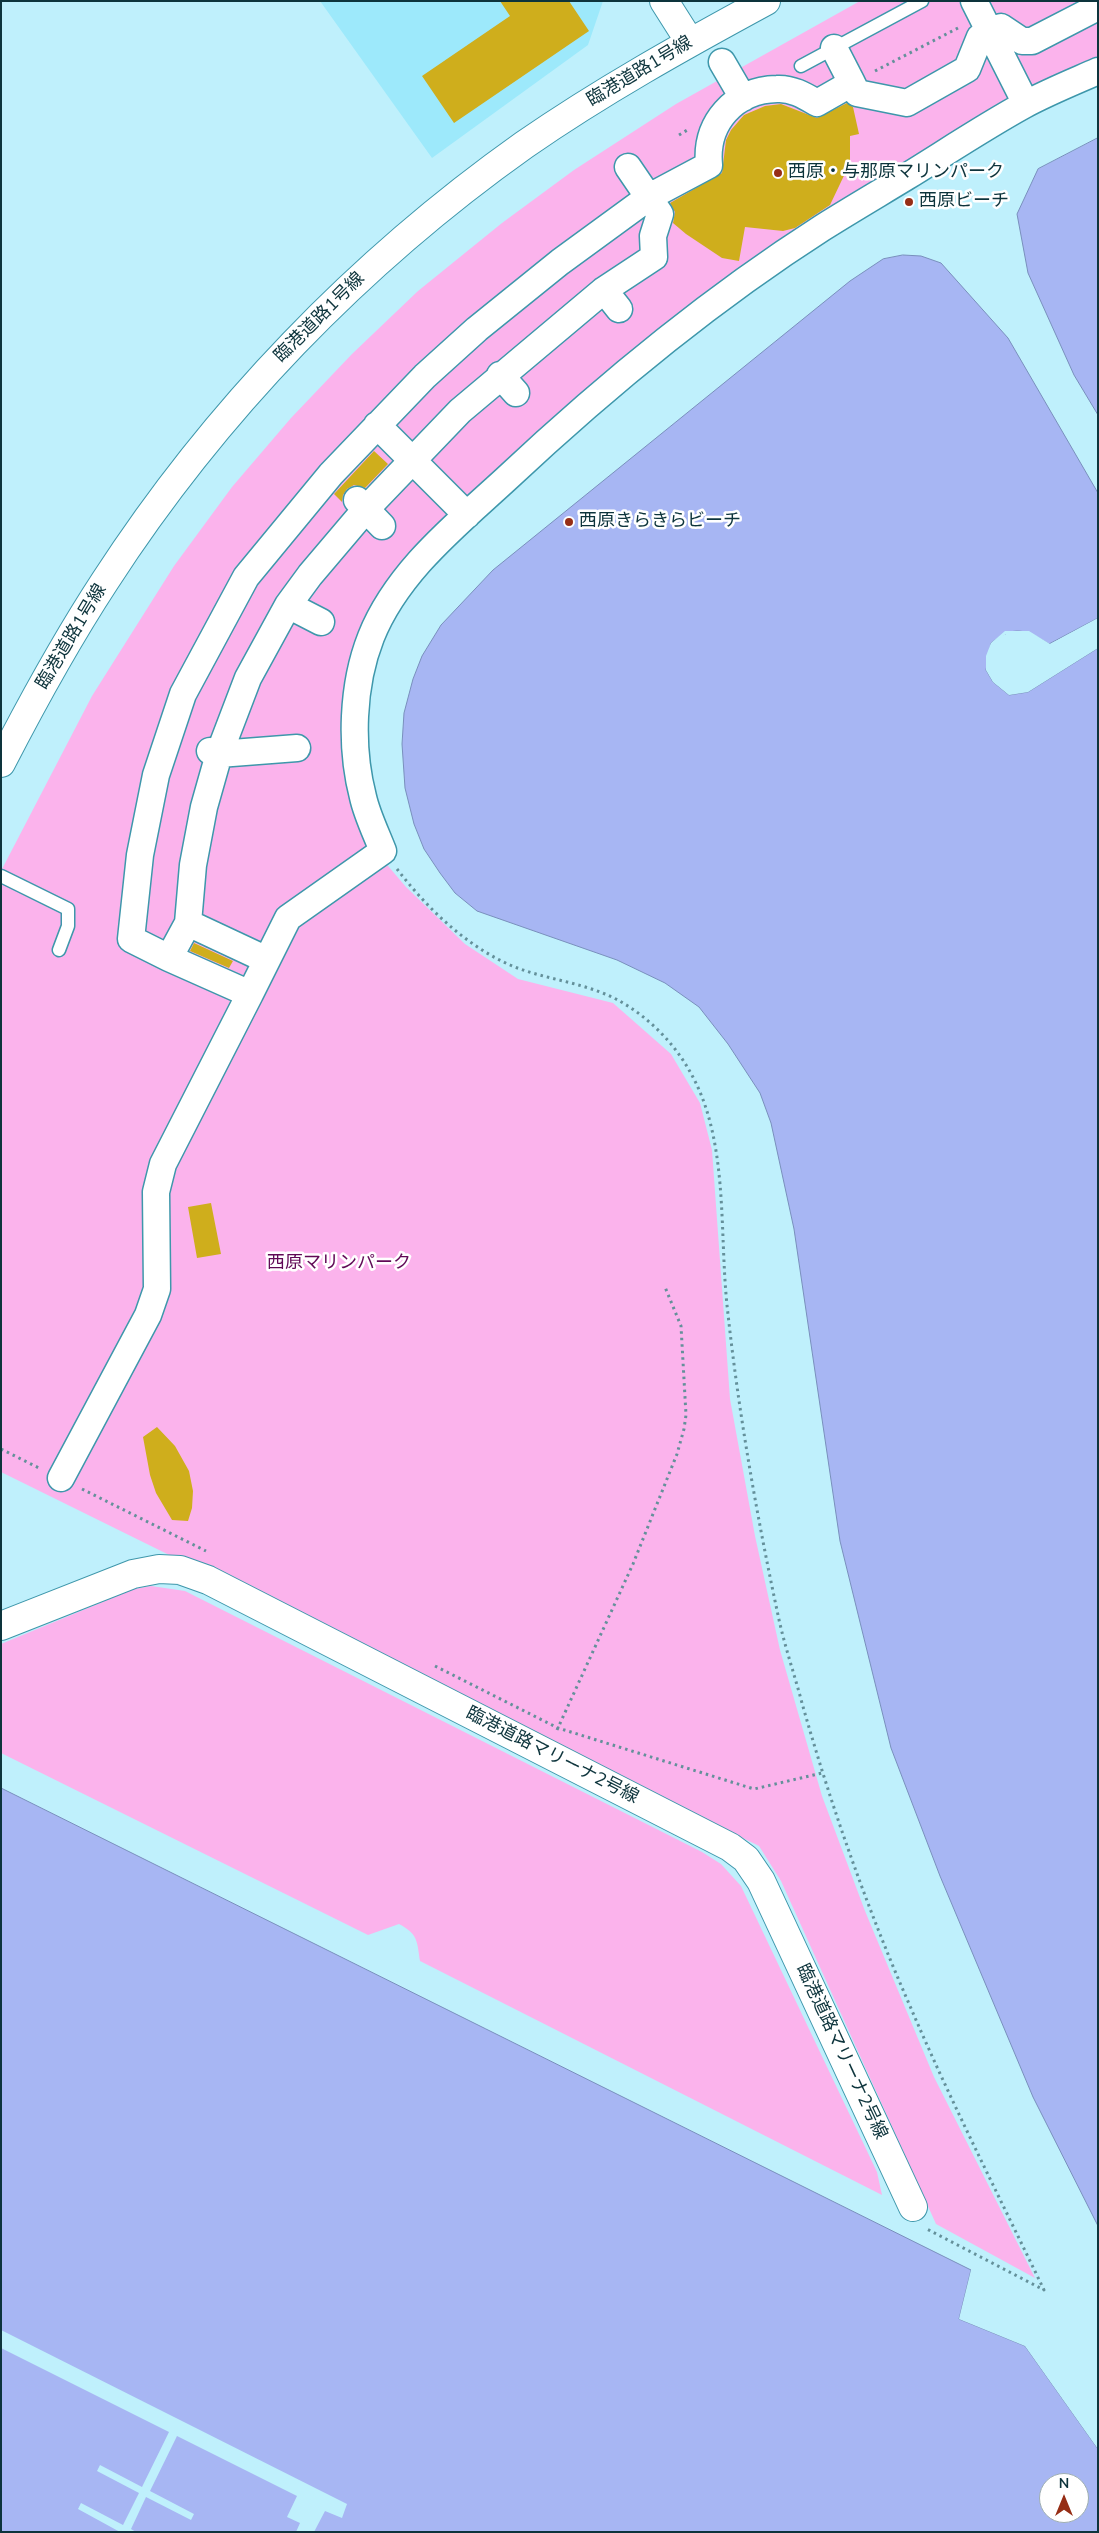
<!DOCTYPE html>
<meta charset="utf-8">
<style>
body{margin:0}
#map{position:relative;width:1099px;height:2533px;overflow:hidden;background:#bff0fc;font-family:"Nunito Sans",sans-serif}
canvas{display:block}
.frame{position:absolute;inset:0;border:2px solid #0d343c;pointer-events:none}
.north{position:absolute;left:1039px;top:2473px;width:50px;height:50px;box-sizing:border-box;background:#fff;border:1px solid #9eaeb1;border-radius:50%;rotate:0deg;font-size:14px;font-weight:700;line-height:20px;text-align:center;color:#0d343c}
.north::after{content:'';display:block;margin:auto;width:18px;height:22px;background:#962e16;clip-path:polygon(50% 0,100% 100%,50% 72%,0 100%)}
</style>
<div id="map">
<canvas width="1099" height="2533"></canvas>
<div class="frame"></div>
<div class="north">N</div>
</div>
<script>
const context = document.querySelector('canvas').getContext('2d');
context.lineJoin = 'round';
function paint(path, color) { context.fillStyle = color; context.fill(path, 'evenodd'); }
function strokePath(path, color, width, dash) { context.strokeStyle = color; context.lineWidth = width; context.lineCap = dash ? 'butt' : 'round'; context.setLineDash(dash || []); context.stroke(path); }
function drawText(font, color, halo, rows, align = 'center') {
  context.font = font + ' "Nunito Sans","Noto Sans JP",sans-serif'; context.lineWidth = 5; context.setLineDash([]); context.textBaseline = 'middle'; context.strokeStyle = halo; context.fillStyle = color; for (const [text, x, y, turn = 0] of rows) {
    context.save(); context.translate(x, y); context.rotate((+turn || 0) * Math.PI / 180); context.textAlign = isNaN(turn) ? turn : align; if (halo) context.strokeText(text, 0, 0); context.fillText(text, 0, 0); context.restore();
  }
}
paint(new Path2D(`
 M320 1H603L588 45 432 158Z`), '#9de9fb');
paint(new Path2D(`
 M860 1H1098V65L596 381 459 505 355 661 383 860 406 887 465 944 518 979 613 1003 671 1054 700 1103 712 1150 730 1399 755 1536 780 1650 822 1796 865 1911 934 2077 1035 2278 936 2224 781 1881 759 1846 1 1472V871L92 696 174 566 232 487 291 418 352 354 418 291 502 223 574 170 676 104Z
 M151 1586 185 1591 702 1852 721 1864 741 1886 877 2172 882 2195 420 1961C417 1941 418 1934 399 1924L368 1935 1 1753V1644L134 1589Z`), '#fbb3ec');
const water = new Path2D(`
 M1098 138V415L1074 375 1028 273 1017 214 1038 169Z
 M903 255 921 256 941 263 1008 338 1098 493V618L1049 644C1025 629 1014 625 991 643L986 670 993 682 1009 695 1028 692 1098 648V2226L1033 2097 940 1876 891 1748 840 1541 794 1229 771 1123 760 1093 728 1044 699 1007 665 983 617 960 477 911 455 893 440 873 424 849 414 824 405 788 402 744 404 713 413 679 422 656 441 625 493 570 850 281 883 259Z
 M1 1788 971 2270 959 2319 1025 2346 1098 2449V2532H1ZM1049 2483H1079V2513H1049Z`);
paint(water, '#a7b6f3');
strokePath(water, '#798fbc', 1);
paint(new Path2D(`
 M1098 618V621L1050 646 1028 634H1006L993 644 988 670 995 681 1010 692 1027 689 1098 645V648L1028 692 1009 695 993 682 986 670V656L991 643 1005 631H1029L1050 644Z
 M971 2270H974L962 2317 1026 2344 1098 2444V2449L1025 2346 959 2319Z
 M1 2330 347 2504 342 2518 325 2511 314 2532H296L300 2523 287 2517 297 2496 177 2436 150 2491 194 2514 191 2520 146 2497 131 2529 136 2532H120L78 2509 81 2503 123 2525 139 2493 97 2471 100 2465 142 2487 169 2432 1 2348Z`), '#bff0fc');
paint(new Path2D(`
 M500 1H569L589 31 454 123 422 76 510 16Z
 M847 103 853 107 859 134 850 136V163L830 205 795 228 783 231 745 227 739 261 722 258 686 234 673 223 675 212 670 203 722 173 726 140 731 130 744 115 765 106 781 104 817 118Z
 M374 451 388 464 365 488 354 485 347 489 343 495 342 502 334 494Z
 M194 943 233 961 229 968 190 951Z
 M211 1203 221 1254 197 1258 188 1207Z
 M157 1427 175 1446 189 1471 193 1491 192 1508 188 1521 172 1520 156 1493 150 1475 143 1437Z`), '#cfae1c');
const lane = new Path2D(`
 M801 66 922 1
 M1 876 68 909V926L59 950`);
const street = new Path2D(`
 M974 1 1026 104
 M834 48 852 83
 M722 62 743 98
 M628 167 660 214 653 236 654 257 604 290 460 411 366 509 310 575 288 605 248 678 219 754 204 807 193 865 188 923 169 958 131 939 140 855 156 775 183 694 246 577 331 474 425 376 477 329 560 262 649 197 709 165C705 123 734 90 777 89 792 88 805 96 817 103L852 83 857 93 907 103 967 69 980 37 989 31 1001 27 1022 41H1032L1098 7
 M604 290 619 309
 M500 375 516 393
 M377 425 467 515
 M357 500 382 526
 M288 605 321 622
 M210 751 219 754 297 748
 M188 923 267 960
 M169 958 250 994 288 918 383 851C376 833 367 815 363 797 350 747 352 685 371 637 397 572 455 526 505 480 603 388 708 301 822 228 849 211 878 194 906 177 945 153 984 127 1024 105 1048 92 1073 82 1098 71
 M61 1478 148 1315 157 1289 156 1192 163 1164 250 994`);
const secondary = new Path2D(`
 M664 1 690 42
 M1 763C33 701 67 639 105 581 215 411 359 262 524 145 602 91 683 46 766 1
 M1 1626 133 1574 159 1569 180 1570 208 1580 730 1847 746 1859 761 1881 913 2207`);
strokePath(lane, '#3e97ab', 15);
strokePath(street, '#3e97ab', 29);
strokePath(secondary, '#3e97ab', 30);
strokePath(new Path2D(`
 M875 71 958 28
 M679 135 689 129
 M397 869C427 908 465 945 510 965 540 978 574 981 605 994 639 1008 671 1038 689 1070 729 1138 719 1228 727 1305 738 1409 756 1512 778 1615 784 1644 794 1673 802 1703 831 1806 867 1908 910 2006 951 2102 999 2196 1044 2290L925 2228
 M1 1449 41 1469
 M82 1489 206 1551
 M435 1666 558 1728 754 1789 822 1773
 M557 1730 633 1564 677 1454 684 1429 686 1415 681 1326 665 1287`), '#64909a', 3, [2.5, 4]);
strokePath(lane, '#fff', 12);
strokePath(street, '#fff', 26);
strokePath(secondary, '#fff', 28);
for (const [x, y, r, color] of [
 [778,173,5,"#962e16"],
 [909,202,5,"#962e16"],
 [569,522,5,"#962e16"]
]) { const dot = new Path2D(); dot.arc(x, y, r, 0, 2 * Math.PI); context.fillStyle = color; context.fill(dot); strokePath(dot, '#fff', 2); }
drawText('18px', '#0d343c', '#fff', [
 ["臨港道路1号線",640,72,-31],
 ["臨港道路1号線",320,318,-45],
 ["臨港道路1号線",72,637,-59],
 ["臨港道路マリーナ2号線",552,1756,27],
 ["臨港道路マリーナ2号線",841,2052,65]
]);
drawText('18px', '#0d343c', '#fff', [
 ["西原・与那原マリンパーク",788,173],
 ["西原ビーチ",919,202],
 ["西原きらきらビーチ",579,522]
], 'left');
drawText('18px', '#600956', '#fff', [
 ["西原マリンパーク",339,1264]
]);
</script>
